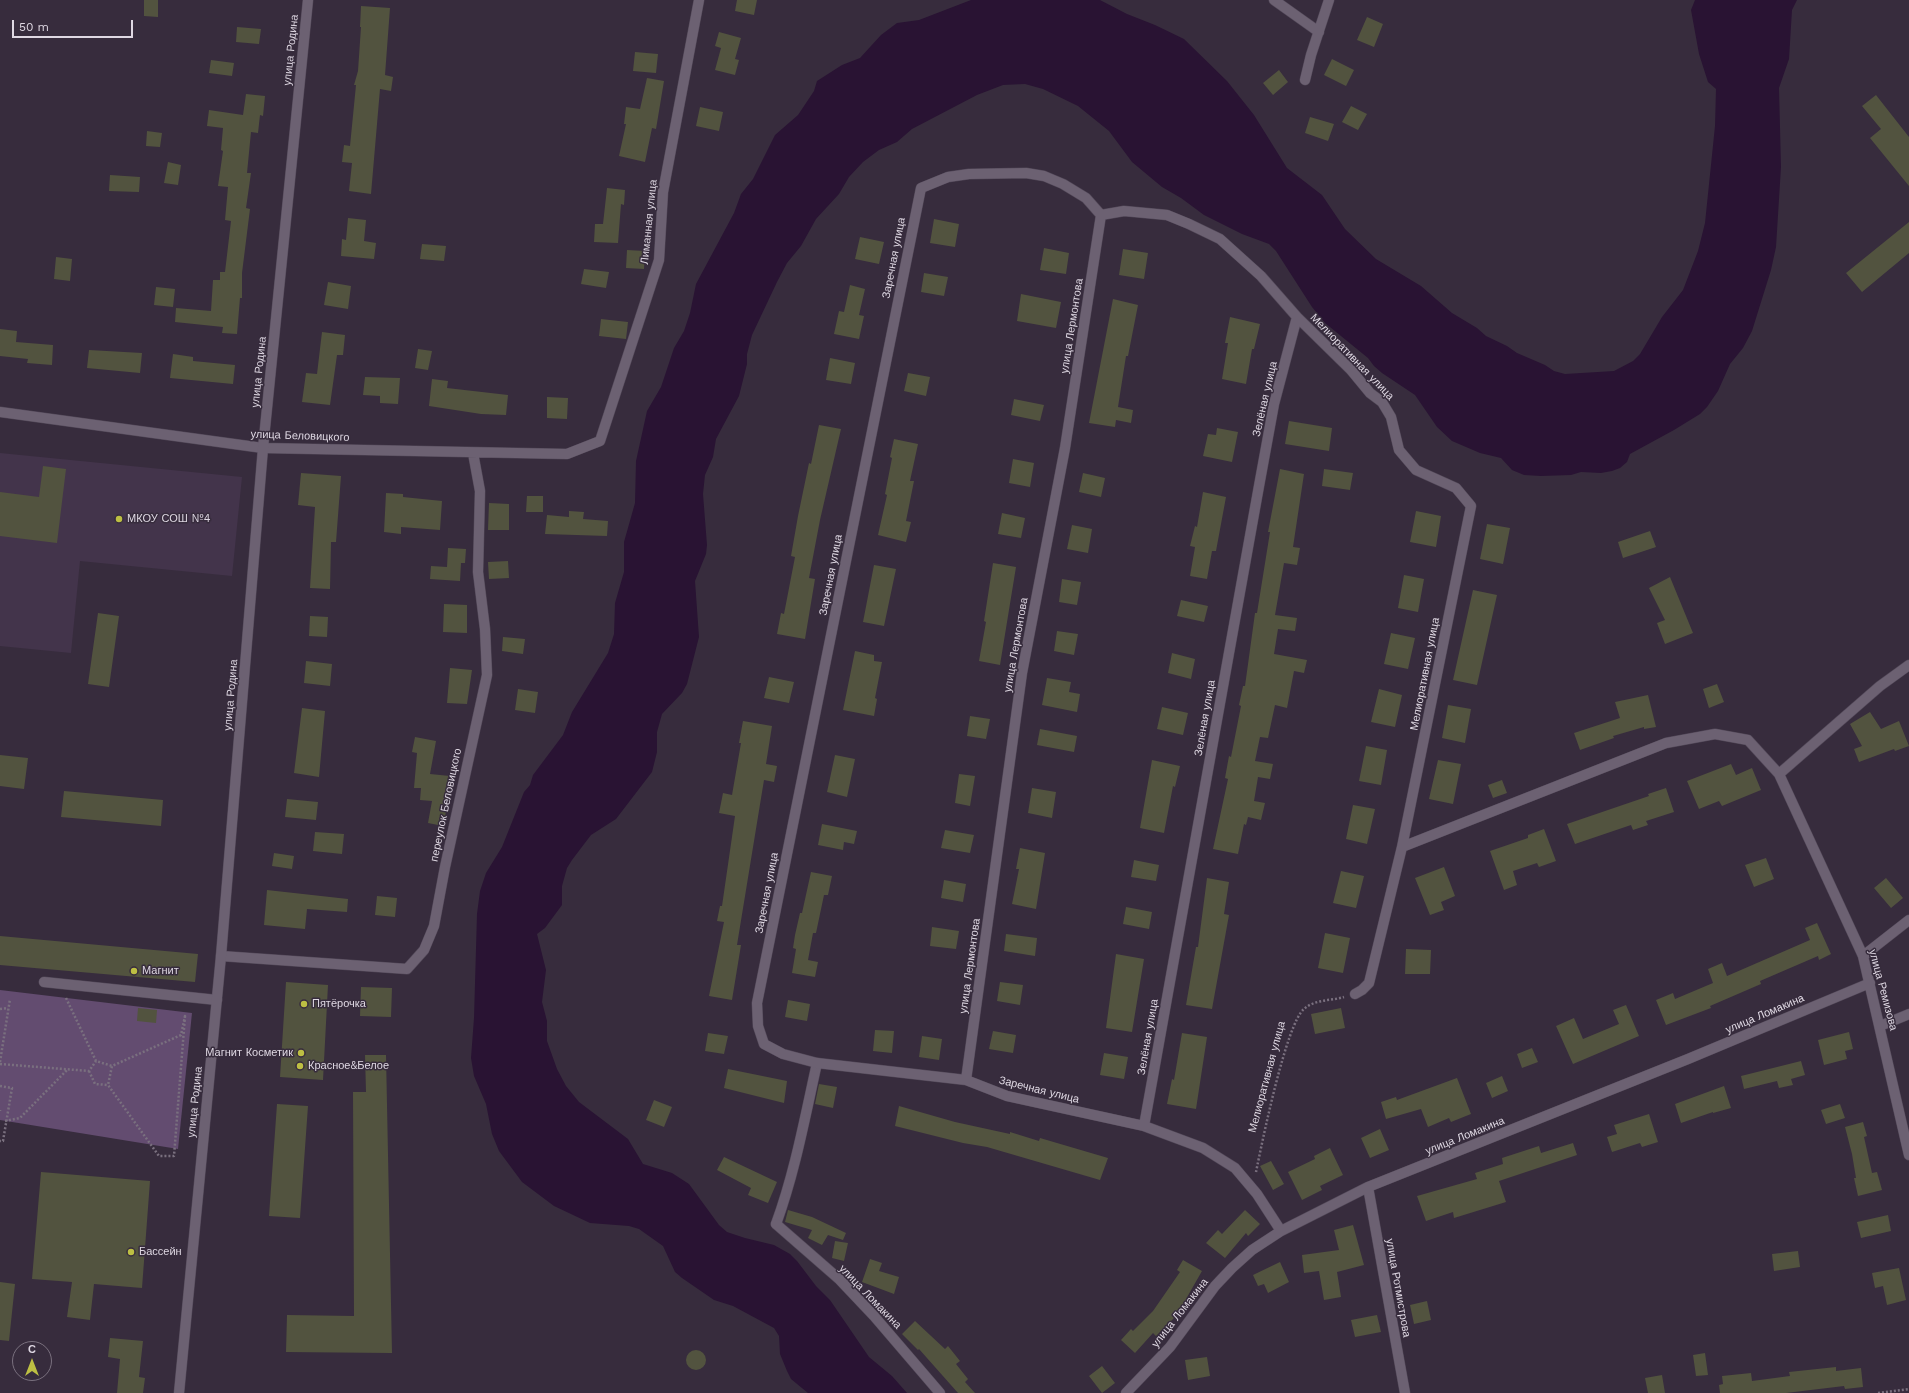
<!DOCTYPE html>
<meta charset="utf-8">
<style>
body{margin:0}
#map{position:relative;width:1909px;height:1393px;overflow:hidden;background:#372c3d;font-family:"Work Sans",sans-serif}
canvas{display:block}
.north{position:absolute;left:12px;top:1341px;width:40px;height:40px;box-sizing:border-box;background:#372c3d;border:1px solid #7a717f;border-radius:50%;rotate:0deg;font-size:11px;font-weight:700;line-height:16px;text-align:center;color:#dfd8e3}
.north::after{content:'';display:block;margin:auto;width:14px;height:18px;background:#bdbf43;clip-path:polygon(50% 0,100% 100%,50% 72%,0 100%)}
.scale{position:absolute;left:12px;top:20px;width:121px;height:18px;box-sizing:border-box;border:2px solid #dfd8e3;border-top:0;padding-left:5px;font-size:12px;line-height:14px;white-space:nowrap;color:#dfd8e3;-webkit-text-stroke:3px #372c3d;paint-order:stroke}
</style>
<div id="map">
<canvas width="1909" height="1393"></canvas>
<div class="north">С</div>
<div class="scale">50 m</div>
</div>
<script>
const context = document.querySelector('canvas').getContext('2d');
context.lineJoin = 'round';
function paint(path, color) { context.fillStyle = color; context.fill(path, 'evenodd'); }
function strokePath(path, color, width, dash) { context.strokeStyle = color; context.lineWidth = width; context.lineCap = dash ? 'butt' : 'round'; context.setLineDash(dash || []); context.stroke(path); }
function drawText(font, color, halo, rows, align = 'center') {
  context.font = font + ' "Work Sans",sans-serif'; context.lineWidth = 3; context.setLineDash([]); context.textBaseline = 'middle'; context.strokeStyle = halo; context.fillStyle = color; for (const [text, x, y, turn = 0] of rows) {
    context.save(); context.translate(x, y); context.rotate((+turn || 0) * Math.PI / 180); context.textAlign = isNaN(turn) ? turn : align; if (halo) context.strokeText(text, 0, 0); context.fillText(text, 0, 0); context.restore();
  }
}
paint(new Path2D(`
 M0 453 242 477 232 576 80 561 71 653 0 646Z`), '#43344b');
paint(new Path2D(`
 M0 990 192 1013 178 1149 0 1120Z`), '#634c70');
paint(new Path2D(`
 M971 0H1100L1127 14 1155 25 1184 39 1227 81 1254 115 1287 168 1322 195 1345 229 1376 259 1421 286 1452 313 1477 328 1486 336 1507 346 1517 353 1545 365 1554 371 1565 374 1614 371 1633 361 1640 354 1662 317 1683 290 1698 251 1705 223 1715 126 1716 89 1708 82 1699 54 1691 10 1695 0H1797L1792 10 1789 59 1779 88 1781 167 1776 247 1771 270 1752 331 1743 348 1730 364 1718 391 1707 407 1700 414 1674 430 1630 454 1627 462 1620 468 1612 471 1601 473 1581 472 1571 475 1541 476 1524 475 1512 470 1501 458 1480 453 1452 441 1437 427 1415 395 1382 373 1374 366 1368 358 1325 323 1312 307 1276 251 1269 244 1242 234 1204 215 1181 198 1162 187 1132 162 1109 131 1078 106 1043 89 1025 84 1003 85 977 95 912 129 897 142 879 150 863 162 849 177 839 194 816 219 801 246 787 263 777 282 752 335 747 354V364L739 396 716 439 713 457 705 475 703 494 707 545 706 554 695 581 699 637 687 684 682 693 662 714 657 732V752L652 772 616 819 591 835 572 860 567 868 562 886V905L545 928 537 934 546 970 542 1002 547 1021V1041L557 1069 566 1086 579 1102 628 1139 643 1164 672 1173 689 1184 719 1225 727 1232 745 1238 774 1245 790 1254 797 1261 816 1286 830 1300 869 1357 892 1376 907 1393H808L791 1379 787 1371 780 1354 779 1336 774 1328 733 1306 714 1300 682 1278 675 1272 663 1246 639 1229 629 1226 590 1223 554 1206 522 1182 499 1151 492 1134 486 1104 474 1076 471 1058 474 1018 477 914 480 891 486 873 502 847 524 792 530 785 533 775 563 735 572 712 608 653 614 634 615 603 624 572V542L635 503 636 461 647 411 661 387 674 348 684 331 690 313 696 284 734 213 741 194 753 179 775 135 798 115 814 91 817 81 842 65 860 58 881 35 897 23 919 20Z`), '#291333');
paint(new Path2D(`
 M144 0H158V17L144 16Z
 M737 0H757L754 15 735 11Z
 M361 6 390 8 385 75 393 77 391 91 380 89 371 194 349 191 352 163 342 162 344 145 350 146 356 85H354L358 71 361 27H360Z
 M1367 17 1383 24 1374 47 1357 40Z
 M237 27 261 29 259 44 236 42Z
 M719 32 741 38 735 59 739 60 735 75 715 70 721 48 715 46Z
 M635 52 658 54 656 73 633 71Z
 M1332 59 1354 70 1346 86 1324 75Z
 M211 60 234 63 232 76 209 73Z
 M1279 70 1288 82 1273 95 1263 83Z
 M647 78 664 81 656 129 652 128 645 162 619 156 626 124H624L626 107 640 109Z
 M246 94 265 96 263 116 260 115 258 133 251 132 247 173H251L246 208 250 209 242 273V298H240L237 334 222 333 223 327 175 322 176 308 211 311 213 280H220V272H225L231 221 225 220 228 187 218 186 223 151 221 150 223 128 207 126 209 110 243 115Z
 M1876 95 1909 137V186L1870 138 1881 129 1862 106Z
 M1351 106 1367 114 1358 130 1342 122Z
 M700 107 723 112 719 131 696 126Z
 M1310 117 1334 124 1328 141 1305 133Z
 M147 131 162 133 160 147 146 146Z
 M168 162 181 165 178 185 164 183Z
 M110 175 140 177 139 192 109 191Z
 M607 188 625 190 624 205 621 204 618 243 594 242 595 224H603Z
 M348 218 366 220 364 241 376 243 374 259 341 256 342 239 346 240Z
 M934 219 959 224 955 247 930 243Z
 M1909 222V253L1862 292 1846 273Z
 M860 237 884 242 879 264 855 259Z
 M422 244 446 246 444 261 420 259Z
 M1044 248 1069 253 1066 274 1040 270Z
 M1123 249 1148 253 1144 279 1119 275Z
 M627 250 645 251 644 269 626 268Z
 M56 257 72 259 70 281 54 279Z
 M584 269 609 272 606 288 581 284Z
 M924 273 948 277 944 296 921 292Z
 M328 282 351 286 348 309 324 305Z
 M850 285 865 289 859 315 864 316 859 339 834 334 839 311 844 312Z
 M156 287 175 289 173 307 154 305Z
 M1021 294 1061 302 1056 328 1017 321Z
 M1113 299 1138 305 1128 356H1126L1118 407 1133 410 1131 423 1116 420 1115 427 1089 423Z
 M1230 317 1260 324 1254 349H1252L1246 384 1222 379 1228 343H1225Z
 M601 319 628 322 626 339 599 336Z
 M0 329 17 331 16 342 53 345 52 365 27 363 28 359 0 356Z
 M322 332 345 335 343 355H337L330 405 302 402 306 373 317 374Z
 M418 349 432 351 428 370 415 368Z
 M89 350 142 353 140 373 87 368Z
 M173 354 193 357V361L235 365 233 384 170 378Z
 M830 358 855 363 851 384 826 380Z
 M908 373 930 377 926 396 904 391Z
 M365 377 400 378 398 404 380 403V396L363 395Z
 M432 379 448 381 447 388 508 395 506 415 481 414 429 406Z
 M547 397 568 398 567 419 547 418Z
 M1014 399 1044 405 1040 421 1011 415Z
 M1289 421 1332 428 1329 451 1285 444Z
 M819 425 841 429 820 520 809 578 815 579 805 639 777 634 781 613 784 614 795 557 791 556 798 516 809 463 811 464Z
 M1217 428 1238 432 1232 462 1203 456 1208 434 1216 435Z
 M894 439 918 444 910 481H914L906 521 911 522 906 542 878 535 887 495 885 494 892 458 890 457Z
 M1013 459 1034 463 1030 487 1009 483Z
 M43 466 66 469 57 543 0 536V492L39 497Z
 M1280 469 1304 474 1293 547 1300 548 1297 565 1284 563 1275 615 1297 618 1295 631 1278 629 1274 654 1307 660 1304 673 1294 671 1287 708 1275 705 1268 738 1260 737 1255 761 1273 764 1270 779 1258 777 1254 801 1265 803 1261 820 1248 817 1246 825 1244 824 1238 854 1213 849 1228 779 1225 778 1229 756 1231 757 1241 706 1239 705 1243 686H1245L1255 613H1257L1270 532H1268Z
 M1324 469 1353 473 1350 490 1322 486Z
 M301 473 341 476 336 542H331L330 589 310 588 315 507 298 505Z
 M1083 473 1105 478 1101 497 1079 492Z
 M1203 492 1226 497 1216 551H1212L1207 579 1190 576 1195 547 1190 546 1195 526 1197 527Z
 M386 493 403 494V497L442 501 440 530 401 527V534L384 532Z
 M527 496H543V512H526Z
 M489 503 509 504V530H488Z
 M569 511 584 512 583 519 608 521 607 536 545 534 547 515 569 517Z
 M1416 511 1441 516 1436 547 1410 542Z
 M1002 513 1025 518 1021 538 998 534Z
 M1487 524 1510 528 1503 564 1480 559Z
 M1072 525 1092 529 1088 553 1067 549Z
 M1650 531 1656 547 1623 558 1618 542Z
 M448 548 466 549 465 563H461L460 581 430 579 431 566 447 567Z
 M508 561 509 578 489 579 488 562Z
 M993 563 1016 567 1000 665 979 661 986 622 984 621Z
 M874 565 896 569 884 626 863 622Z
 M1404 575 1424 579 1418 612 1398 608Z
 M1670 577 1693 633 1665 644 1657 623 1665 620 1649 588Z
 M1062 579 1081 582 1077 605 1059 602Z
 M1473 590 1497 595 1477 685 1453 680Z
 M1181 600 1208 606 1204 622 1177 616Z
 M444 604 467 605V633L443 632Z
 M98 613 119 616 109 687 88 684Z
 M310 616 328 617 327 637 309 636Z
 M1057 631 1078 634 1074 655 1054 651Z
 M1391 633 1415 638 1408 669 1384 664Z
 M503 637 525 639 523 654 502 651Z
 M855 651 874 655V661L882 662 875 698 877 699 874 716 843 710Z
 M1172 653 1195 659 1191 679 1168 673Z
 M306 661 332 664 330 686 304 683Z
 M450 668 472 670 467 704 447 703Z
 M769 677 794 682 789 703 764 698Z
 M1047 678 1071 682 1069 692 1080 694 1077 712 1042 705Z
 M1717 684 1724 702 1709 708 1703 689Z
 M518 689 538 692 535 713 515 710Z
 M1379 689 1402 695 1395 727 1371 722Z
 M1648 695 1656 727 1644 729V727L1613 736 1614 738 1580 750 1574 733 1620 718 1615 702Z
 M1448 705 1471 709 1465 743 1442 738Z
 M1162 707 1188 713 1183 735 1157 729Z
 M302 708 325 711 319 777 294 773Z
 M1870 712 1881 729 1899 721 1909 746 1895 751 1894 749 1859 762 1854 749 1862 746 1850 724Z
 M970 716 990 719 986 739 967 736Z
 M743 721 772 726 766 764 777 766 774 782 764 780 737 945H741L732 1000 709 996 724 922 717 921 720 906H722L735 816 719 813 723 793 732 795 741 743H739Z
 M1040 729 1077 736 1074 752 1037 745Z
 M415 737 436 741 430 774 450 776 447 807 443 826 428 823 432 801 420 800 421 788H414L417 753 412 752Z
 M1366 746 1387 750 1381 785 1359 781Z
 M0 755 28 758 24 789 0 786Z
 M835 755 855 759 847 797 827 792Z
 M1152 760 1180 766 1175 787 1173 786 1164 833 1140 828Z
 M1438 760 1461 764 1453 804 1429 799Z
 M1731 764 1736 775 1752 768 1761 790 1722 806 1719 801 1699 809 1687 781Z
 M959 774 975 776 970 806 955 803Z
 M1502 780 1507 793 1493 798 1488 785Z
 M1032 788 1056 792 1052 818 1028 813Z
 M1666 788 1674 812 1646 821 1648 825 1633 830 1631 825 1575 844 1567 824 1649 796 1648 794Z
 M64 791 163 800 161 826 61 817Z
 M287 799 318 802 316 820 285 817Z
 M1353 805 1375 809 1367 844 1346 839Z
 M822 824 857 831 854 844 844 842 843 850 818 845Z
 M1544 829 1556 861 1539 867 1537 863 1513 871 1517 885 1504 890 1490 851 1528 838V835Z
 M945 830 974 835 970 853 941 848Z
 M315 832 344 834 342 854 313 851Z
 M1020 848 1045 853 1036 909 1012 904 1019 869H1016Z
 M274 853 294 856 292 869 272 866Z
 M1766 858 1774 879 1754 887 1745 865Z
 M1134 860 1159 865 1156 881 1131 877Z
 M1444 867 1455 896 1441 902 1444 910 1430 915 1415 878Z
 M1341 871 1364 876 1356 908 1333 903Z
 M811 872 832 876 828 895H824L816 933H813L808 960 818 962 815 977 792 973 796 949 793 948 795 935 800 913H802Z
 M1207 878 1229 882 1224 914 1229 915 1212 1009 1186 1005 1196 947H1198Z
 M1886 878 1903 898 1891 908 1874 888Z
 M944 880 966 884 963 902 941 898Z
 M267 890 348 899 347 912 307 909 305 929 264 925Z
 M377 896 397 898 395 917 375 915Z
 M1126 907 1152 912 1149 929 1123 924Z
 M1817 923 1831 954 1819 960 1818 956 1760 981 1761 984 1710 1006 1711 1008 1666 1025 1656 1000 1673 993 1675 999 1713 983 1708 969 1722 963 1727 976 1810 940 1805 928Z
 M932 927 959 931 956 949 930 946Z
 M1325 933 1350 938 1343 973 1318 968Z
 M1006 934 1037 938 1035 956 1004 951Z
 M0 936 198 954 195 982 0 965Z
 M1406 949 1431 950 1430 974H1405Z
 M1116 954 1144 959 1132 1032 1106 1028Z
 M286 982 328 985 323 1080 280 1077Z
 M1000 982 1023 985 1020 1005 997 1001Z
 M361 987 392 988 391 1017 360 1016Z
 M788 1000 810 1004 807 1021 785 1017Z
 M1626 1005 1639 1036 1573 1064 1556 1026 1574 1018 1583 1039 1619 1024 1613 1010Z
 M138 1008 157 1010 156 1023 137 1021Z
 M1341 1008 1345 1028 1315 1034 1311 1014Z
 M875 1030 894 1031 892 1053 873 1051Z
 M993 1031 1016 1035 1013 1053 989 1049Z
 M1849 1032 1853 1049 1845 1051 1847 1059 1824 1065 1818 1040Z
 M708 1033 728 1036 724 1054 705 1051Z
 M1182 1033 1207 1037 1196 1109 1167 1104 1172 1079 1174 1080Z
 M922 1036 942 1039 939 1060 919 1057Z
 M1532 1048 1538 1062 1522 1068 1517 1054Z
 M1104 1053 1128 1057 1124 1079 1100 1075Z
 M365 1055H386L392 1353 286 1352 287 1315 354 1316 353 1092H366Z
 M1801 1061 1805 1075 1791 1079 1793 1085 1779 1088 1777 1081 1744 1089 1741 1076Z
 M728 1069 787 1081 784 1103 724 1088Z
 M1502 1076 1508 1091 1492 1098 1486 1083Z
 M1457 1078 1471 1114 1451 1122 1449 1118 1428 1127 1421 1109 1386 1119 1381 1102 1396 1097 1397 1100Z
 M819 1084 837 1087 833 1108 815 1104Z
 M1724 1086 1731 1108 1713 1113V1112L1681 1123 1675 1104Z
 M654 1100 672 1107 664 1127 646 1120Z
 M277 1104 308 1106 300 1218 269 1216Z
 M1840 1104 1845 1118 1826 1124 1821 1110Z
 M899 1106 955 1122 1010 1134V1132L1039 1141 1040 1138 1108 1158 1100 1180 987 1147 963 1143 895 1126Z
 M1649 1114 1658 1142 1642 1147 1640 1143 1612 1152 1607 1137 1617 1134 1614 1125Z
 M1863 1122 1867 1136 1864 1137 1872 1173 1877 1172 1882 1190 1858 1196 1854 1178H1856L1852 1154 1845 1127Z
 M1380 1129 1389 1150 1370 1158 1361 1138Z
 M1573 1143 1577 1155 1499 1181 1506 1202 1454 1218 1453 1212 1426 1221 1417 1196 1477 1179 1475 1173 1503 1164 1502 1158 1539 1146 1541 1153Z
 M1330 1148 1343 1175 1320 1186 1322 1190 1302 1200 1288 1172 1315 1159 1314 1156Z
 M724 1157 777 1182 768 1203 748 1195 751 1188 717 1170Z
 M1271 1161 1284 1184 1273 1190 1260 1166Z
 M41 1172 150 1181 142 1288 94 1284 90 1320 67 1317 72 1282 32 1279Z
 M788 1210 812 1217 846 1233 843 1240 828 1235 822 1245 808 1238 812 1230 785 1222Z
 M1245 1210 1260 1224 1248 1236 1246 1233 1225 1258 1206 1243 1218 1230 1222 1234Z
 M1888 1215 1891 1231 1861 1238 1857 1222Z
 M1353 1225 1364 1265 1337 1272 1341 1297 1324 1300 1319 1271 1304 1273 1302 1255 1339 1250 1334 1230Z
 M835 1241 848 1243 844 1261 832 1258Z
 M1798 1251 1800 1267 1774 1271 1772 1254Z
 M870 1259 882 1263 879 1271 899 1277 894 1294 862 1282Z
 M1183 1260 1202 1271 1186 1299 1188 1301 1176 1318 1175 1317 1156 1336 1153 1333 1135 1353 1121 1340 1131 1329 1133 1331 1153 1311 1180 1272 1177 1270Z
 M1280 1262 1289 1282 1268 1293 1264 1284 1258 1286 1253 1275Z
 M1899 1268 1906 1300 1887 1305 1883 1286 1875 1288 1872 1273Z
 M0 1282 15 1284 9 1341 0 1340Z
 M1427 1301 1431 1320 1414 1324 1410 1305Z
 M1377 1315 1381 1332 1355 1337 1351 1320Z
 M915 1321 945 1349 948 1346 960 1361 956 1364 968 1379 965 1382 975 1393H958L919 1349 918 1350 902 1334Z
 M110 1338 143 1341 139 1377 145 1378 143 1393H117L120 1359 108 1357Z
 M686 1360a10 10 0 1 1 20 0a10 10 0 1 1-20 0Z
 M1705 1353 1708 1375 1696 1376 1693 1355Z
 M1207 1357 1210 1376 1188 1380 1185 1360Z
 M1102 1366 1115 1383 1102 1393 1089 1376Z
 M1836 1367V1371L1861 1368 1863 1387 1845 1389 1844 1386 1786 1393H1720L1719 1385 1723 1384 1722 1376 1751 1373 1752 1381 1790 1376 1789 1372Z
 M1662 1375 1665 1393H1648L1645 1378Z`), '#52533f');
const service = new Path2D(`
 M1274 0 1319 32
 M1305 80 1311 55 1329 0
 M44 982 217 1000
 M776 1224C795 1172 805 1117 817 1063`);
const minor = new Path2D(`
 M0 412 263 448 567 454 600 441 659 260 663 192 699 0
 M1779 774 1880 686 1909 665
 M221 956 407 969 424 950 434 926 445 867 487 675 485 629 478 572 480 491 473 453
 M1863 956 1909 920
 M1355 994 1362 990 1369 983 1402 847
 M1880 1026 1909 1014
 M966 1080 1022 673 1065 448 1101 215
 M1144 1126 1259 486 1274 404 1297 317
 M1368 1187 1405 1393
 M776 1224 839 1279 874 1316 940 1393
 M1281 1231 1257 1194 1235 1168 1203 1148 1144 1126 1007 1096 966 1080 817 1063 783 1054 764 1044 758 1026 757 1003 921 188 948 177 969 174 1026 173 1044 176 1063 184 1086 198 1101 215 1124 211 1167 215 1189 224 1220 239 1261 276 1297 317 1351 370 1370 393 1382 402 1391 417 1399 450 1416 470 1456 488 1471 506 1402 847 1666 743 1715 734 1748 740 1779 774 1863 956 1909 1155
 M1126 1393 1170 1347 1215 1286 1232 1268 1252 1250 1281 1231 1368 1187 1688 1059 1870 983`);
const tertiary = new Path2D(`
 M179 1393 221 956 263 448 308 0`);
strokePath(service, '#524858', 11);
strokePath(minor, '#524858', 11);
strokePath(tertiary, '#524858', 11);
strokePath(new Path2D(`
 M66 998 96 1061 112 1066
 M0 1009 8 1008
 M185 1016 174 1156H159L108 1085 112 1066 181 1035Z
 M0 1062 10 999
 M0 1064 89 1071 96 1061
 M89 1071 95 1084 108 1085
 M0 1086 12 1088 3 1141H0
 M0 1110V1111
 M5 1121 20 1118 67 1070
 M1256 1172C1262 1143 1286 1024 1304 1009 1315 999 1331 1001 1344 997
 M1878 1393 1909 1389`), '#7a707f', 2.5, [2, 2]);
strokePath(service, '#6c6172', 10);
strokePath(minor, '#6c6172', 10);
strokePath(tertiary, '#6c6172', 10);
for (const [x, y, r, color] of [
 [119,519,4,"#bdbf43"],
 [134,971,4,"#bdbf43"],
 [304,1004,4,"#bdbf43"],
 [301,1053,4,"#bdbf43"],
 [300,1066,4,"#bdbf43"],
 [131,1252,4,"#bdbf43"]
]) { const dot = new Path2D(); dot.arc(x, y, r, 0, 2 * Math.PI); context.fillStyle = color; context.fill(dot); strokePath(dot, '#372c3d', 1.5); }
drawText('11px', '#dfd8e3', '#372c3d', [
 ["улица Родина",291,50,-84],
 ["Лиманная улица",649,222,-84],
 ["Заречная улица",894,258,-79],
 ["улица Лермонтова",1072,326,-81],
 ["Мелиоративная улица",1352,357,46],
 ["улица Родина",259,372,-84],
 ["Зелёная улица",1265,399,-77],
 ["улица Беловицкого",300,436,2],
 ["Заречная улица",831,575,-79],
 ["улица Лермонтова",1016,645,-80],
 ["Мелиоративная улица",1425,674,-79],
 ["улица Родина",231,695,-85],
 ["Зелёная улица",1205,718,-80],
 ["переулок Беловицкого",446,805,-78],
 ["Заречная улица",767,893,-79],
 ["улица Лермонтова",970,966,-82],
 ["улица Ремизова",1883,990,75],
 ["улица Ломакина",1765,1014,-23],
 ["Зелёная улица",1148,1037,-80],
 ["Мелиоративная улица",1267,1077,-75],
 ["Заречная улица",1039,1090,14],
 ["улица Родина",195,1102,-84],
 ["улица Ломакина",1465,1136,-22],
 ["улица Ротмистрова",1398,1288,80],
 ["улица Ломакина",870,1297,46],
 ["улица Ломакина",1180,1313,-52]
]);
drawText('11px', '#dfd8e3', '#372c3d', [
 ["МКОУ СОШ №4",127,519],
 ["Магнит",142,971],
 ["Пятёрочка",312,1004],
 ["Магнит Косметик",293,1053,"right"],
 ["Красное&Белое",308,1066],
 ["Бассейн",139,1252]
], 'left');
</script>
